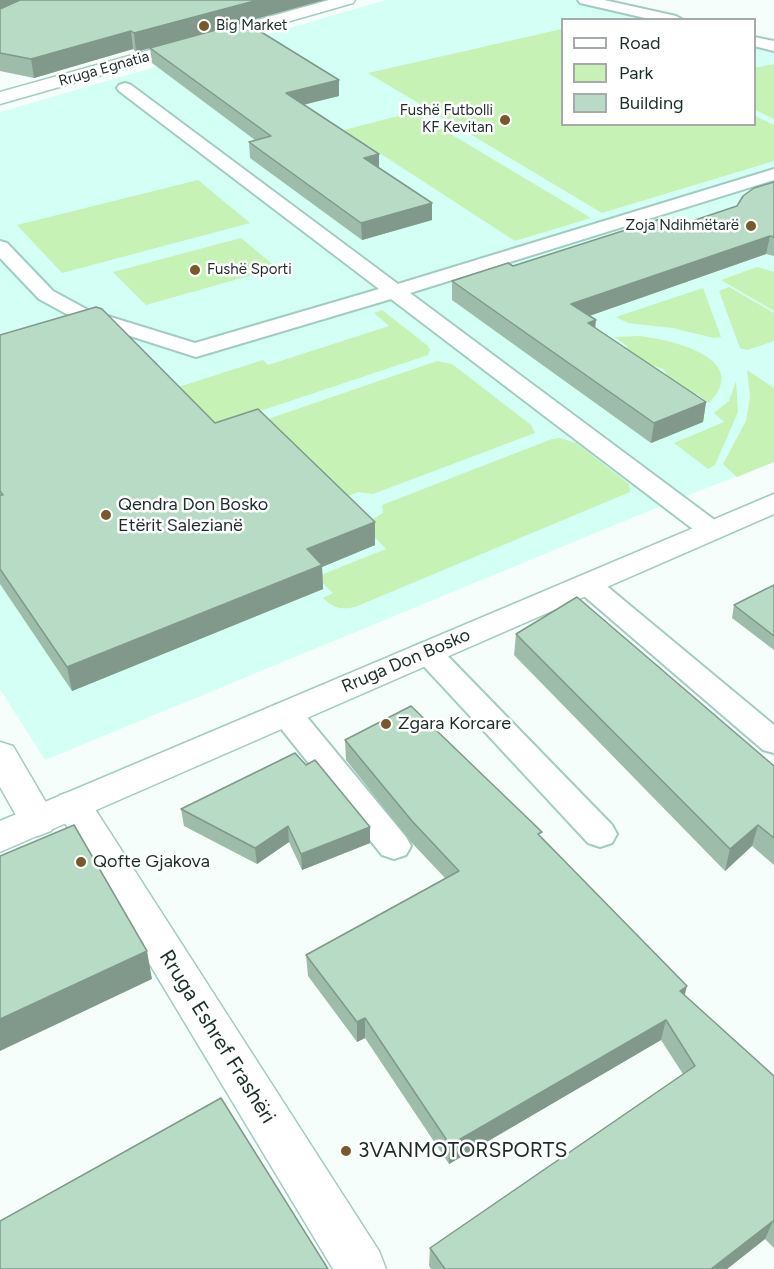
<!DOCTYPE html>
<meta charset="utf-8">
<style>
body{margin:0}
#map{position:relative;width:774px;height:1269px;overflow:hidden;background:#f5fefb;font-family:Figtree,sans-serif}
canvas{display:block}
.legend{position:absolute;left:561px;top:18px;width:195px;height:108px;box-sizing:border-box;background:#fff;border:2px solid #a4abaa;margin:0;padding:8px 10px;list-style:none;font-size:18px;color:#1c2e2a}
.legend li{display:flex;align-items:center;gap:12px;height:30px}
.legend b{width:30px;border:2px solid #a4abaa}
</style>
<div id="map">
<canvas width="774" height="1269"></canvas>
<ul class="legend">
<li><b style="height:8px;background:#fff"></b>Road</li>
<li><b style="height:16px;background:#c7f2b6"></b>Park</li>
<li><b style="height:16px;background:#b7dbc5"></b>Building</li>
</ul>
</div>
<script>
const context = document.querySelector('canvas').getContext('2d');
context.lineJoin = 'round';
function paint(path, color) { context.fillStyle = color; context.fill(path, 'evenodd'); }
function strokePath(path, color, width, dash) { context.strokeStyle = color; context.lineWidth = width; context.lineCap = dash ? 'butt' : 'round'; context.setLineDash(dash || []); context.stroke(path); }
function drawText(font, color, halo, rows, align = 'center') {
  context.font = font + ' Figtree,sans-serif'; context.lineWidth = 5; context.setLineDash([]); context.textBaseline = 'middle'; context.strokeStyle = halo; context.fillStyle = color; for (const [text, x, y, turn = 0] of rows) {
    context.save(); context.translate(x, y); context.rotate((+turn || 0) * Math.PI / 180); context.textAlign = isNaN(turn) ? turn : align; if (halo) context.strokeText(text, 0, 0); context.fillText(text, 0, 0); context.restore();
  }
}
paint(new Path2D(`
 M386 0H575L667 19 562 20V124H754L755 43 774 49V462L673 501 45 760 0 689V112Z`), '#d3fff4');
paint(new Path2D(`
 M562 29V124H754L755 116 774 125V161L602 213 368 73Z
 M774 64V119L755 110 754 68Z
 M414 112 591 218 515 241 344 130Z
 M198 180 250 223 62 273 17 225Z
 M241 238 277 268 146 305 113 272Z
 M757 267 774 272V311L721 280Z
 M729 287 774 313V341L747 350 740 348 719 291Z
 M703 288 721 337 714 338 672 328 628 323 616 317Z
 M382 310 428 346 430 350 428 355 209 428 172 389 263 360 268 365 389 326 374 313Z
 M638 336C670 339 753 358 709 403L697 394 683 399 663 369 615 352 628 347 615 337Z
 M437 361 452 364 531 425 535 433 373 494 359 492 348 496 268 419Z
 M747 370 774 388V462L737 477 723 464 746 421 750 397Z
 M736 381 738 412 715 465 708 469 674 443 724 422 714 413 729 401Z
 M560 438 576 443 629 484 630 492 355 607C340 610 334 608 323 598L333 593 316 577 386 549 363 525 383 513 382 505 552 439Z`), '#c7f2b6');
const lane = new Path2D(`
 M578 0H604L676 16 683 20H654L580 3Z
 M754 37 774 41V51L754 46Z
 M125 83 131 85 398 284 774 169V180L410 293 720 524 724 530 720 536 711 538 702 536 391 299 196 357 74 318 39 299 0 258V241L7 243 53 291 88 310 195 343 379 289 119 91 117 88 119 85Z
 M587 575 597 578 774 725V753L763 750 577 590 573 584 577 578Z
 M427 642 437 645 612 825 617 834 612 843 600 847 588 843 417 659 413 652 417 645Z
 M286 702 297 705 406 837 411 846 406 855 394 859 382 855 275 721 271 713 275 705Z`);
const street = new Path2D(`
 M0 742 13 746 51 811 57 821 51 831 38 836 25 831 0 787Z
 M73 791 86 795 379 1251 386 1269H333L54 805 60 795Z`);
const secondary = new Path2D(`
 M329 0H355L353 3 0 104V92Z
 M774 494V514L0 852V821Z`);
strokePath(lane, '#a0ccc2', 4);
strokePath(street, '#a0ccc2', 3);
strokePath(secondary, '#a0ccc2', 3);
paint(lane, '#fff');
paint(street, '#fff');
paint(secondary, '#fff');
paint(new Path2D(`
 M0 0H324L245 22 339 80V96L303 104 379 168 432 220 362 240 250 158 249 142 255 140 152 63 150 48 199 34 136 52 133 49 34 78 0 71Z
 M774 182V256L766 254 589 316 595 328 706 402 703 422 651 443 452 300V281L674 227 737 206Z
 M0 335 215 423 375 522V545L322 567 323 589 72 691 0 584Z
 M774 585V650L732 618 734 605Z
 M516 634 774 766V865L752 846 725 871 514 655Z
 M345 740 541 837 684 995 774 1076V1248L765 1239 727 1269H431L429 1266 430 1248 683 1074 661 1040 449 1164 365 1038 357 1042 308 976 306 955 445 878 411 842 346 760Z
 M306 765 370 843 302 870 289 842 257 864 184 826 181 809Z`), '#9dbca9');
paint(new Path2D(`
 M0 0H35L0 17Z
 M258 0H324L136 52 134 33Z
 M131 31 133 49 34 78 31 59Z
 M339 80V96L287 109 286 93Z
 M379 154V170L364 158Z
 M432 203V220L362 240 361 223Z
 M770 236 766 254 569 323 571 304Z
 M596 320 594 340 588 323Z
 M706 402 703 422 651 443 654 423Z
 M375 522V545L322 567 323 589 72 691 67 667 307 549Z
 M758 825 752 846 725 871 730 849Z
 M288 826 289 842 257 864 255 848Z
 M370 827V843L302 870 301 854Z
 M147 951 152 979 0 1051V1019Z
 M687 986 682 1006 680 991Z
 M365 1018V1038L357 1042V1022Z
 M666 1020 661 1040 449 1164 450 1145Z
 M773 1221 765 1239 727 1269H711Z`), '#80998a');
const building = new Path2D(`
 M20 0H258L134 33 131 31 31 59 0 53V9Z
 M245 22 339 80 286 93 379 154 364 158 432 203 361 223 249 142 271 136 150 48Z
 M774 182V237L770 236 571 304 596 320 588 323 706 402 654 423 452 281 508 263 513 266 660 219 674 227 737 206 743 196 754 188Z
 M96 307 102 309 215 423 258 409 375 522 307 549 322 565 67 667 0 569V495H3L0 491V335Z
 M774 585V636L734 605Z
 M577 597 774 766V838L758 825 730 849 516 634Z
 M411 706 542 832 538 834 687 986 680 991 774 1076V1222L773 1221 711 1269H445L430 1248 695 1066 666 1020 450 1145 365 1018 357 1022 306 955 459 871 412 821 345 740Z
 M295 753 306 765 315 760 370 827 301 854 288 826 255 848 181 809Z
 M74 825 147 951 0 1019V856Z
 M221 1098 328 1269H0V1221Z`);
paint(building, '#b7dbc5');
strokePath(building, '#80998a', 1.5);
for (const [x, y, r, color] of [
 [204,26,6,"#78592e"],
 [505,120,6,"#78592e"],
 [751,226,6,"#78592e"],
 [195,270,6,"#78592e"],
 [106,515,6,"#78592e"],
 [386,724,6,"#78592e"],
 [81,862,6,"#78592e"],
 [346,1151,6,"#78592e"]
]) { const dot = new Path2D(); dot.arc(x, y, r, 0, 2 * Math.PI); context.fillStyle = color; context.fill(dot); strokePath(dot, '#fff', 2); }
drawText('15px', '#1c2e2a', '#fff', [
 ["Big Market",216,26],
 ["Fushë Futbolli",493,111,"right"],
 ["KF Kevitan",493,128,"right"],
 ["Zoja Ndihmëtarë",739,226,"right"],
 ["Fushë Sporti",207,270]
], 'left');
drawText('15px', '#1c2e2a', '#fff', [
 ["Rruga Egnatia",104,69,-16]
]);
drawText('18px', '#1c2e2a', '#fff', [
 ["Qendra Don Bosko",118,505],
 ["Etërit Salezianë",118,526],
 ["Zgara Korcare",398,724],
 ["Qofte Gjakova",93,862]
], 'left');
drawText('18px', '#1c2e2a', '#fff', [
 ["Rruga Don Bosko",406,661,-23]
]);
drawText('21px', '#1c2e2a', '#fff', [
 ["Rruga Eshref Frashëri",217,1037,58]
]);
drawText('21px', '#1c2e2a', '#fff', [
 ["3VANMOTORSPORTS",358,1151]
], 'left');
</script>
